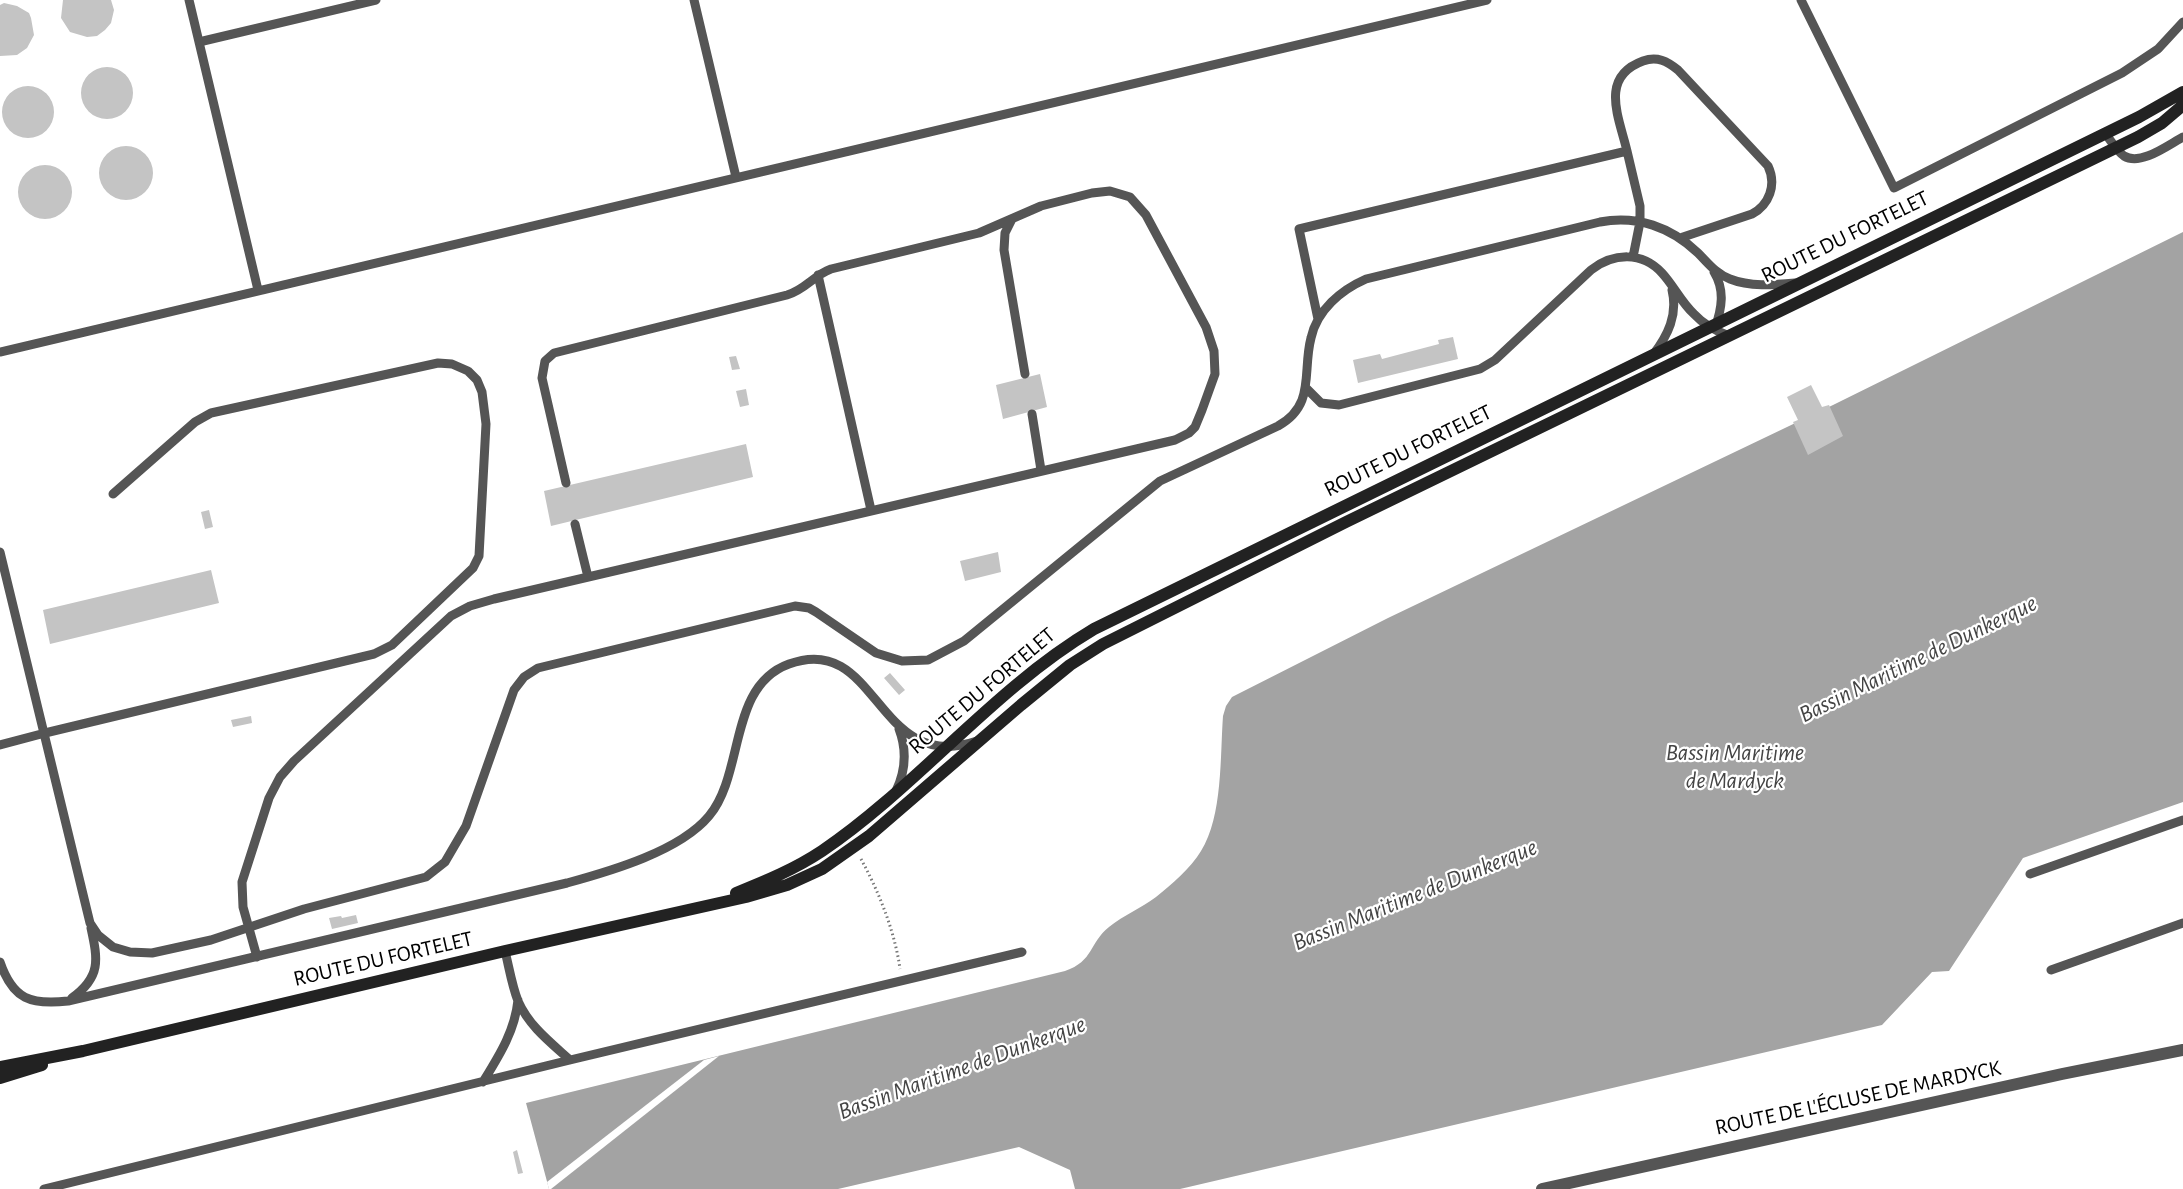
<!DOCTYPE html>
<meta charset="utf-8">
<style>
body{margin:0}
canvas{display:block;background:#fff}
</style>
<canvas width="2183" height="1189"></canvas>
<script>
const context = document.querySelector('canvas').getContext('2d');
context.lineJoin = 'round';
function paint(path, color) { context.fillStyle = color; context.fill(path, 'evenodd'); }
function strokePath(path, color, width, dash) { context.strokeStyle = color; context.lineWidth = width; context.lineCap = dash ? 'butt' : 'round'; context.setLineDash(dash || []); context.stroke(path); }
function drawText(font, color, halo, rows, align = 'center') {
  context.font = font + ' "Alegreya Sans",sans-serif'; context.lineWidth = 4.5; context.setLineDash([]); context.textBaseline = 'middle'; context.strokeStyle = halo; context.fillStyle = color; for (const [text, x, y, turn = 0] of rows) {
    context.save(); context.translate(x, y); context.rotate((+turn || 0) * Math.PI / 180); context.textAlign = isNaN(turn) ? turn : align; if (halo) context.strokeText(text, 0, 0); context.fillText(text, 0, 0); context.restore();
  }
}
paint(new Path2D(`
 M2183 232V802L2023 858 1949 971 1932 972 1882 1025 1180 1189H1075L1070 1170 1019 1147 838 1189H549L526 1103 1065 971C1094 961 1089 943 1109 927 1124 915 1141 908 1156 897 1172 884 1191 868 1201 851 1223 816 1220 756 1223 716L1226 706 1232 697 1388 618 1833 405Z`), '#a3a3a3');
paint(new Path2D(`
 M719 1056 551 1189H549L547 1182 704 1060Z`), '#fff');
paint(new Path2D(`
 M63 0H111L114 10 111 23 105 30 97 36 87 37 70 32 61 18Z
 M4 3 17 6 29 13 31 18 34 35 27 48 17 55 0 56V5Z
 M81 93a26 26 0 1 1 52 0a26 26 0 1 1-52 0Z
 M2 112a26 26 0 1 1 52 0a26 26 0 1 1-52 0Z
 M99 173a27 27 0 1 1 54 0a27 27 0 1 1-54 0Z
 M18 192a27 27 0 1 1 54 0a27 27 0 1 1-54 0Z
 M1453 337 1458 359 1358 383 1353 360 1380 354 1382 359 1439 344 1438 340Z
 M736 356 740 369 732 370 729 357Z
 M1040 374 1047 407 1003 419 996 385Z
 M1811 385 1822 407 1829 405 1843 436 1808 455 1793 422 1798 420 1787 397Z
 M746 389 749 405 740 407 736 391Z
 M746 444 753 477 551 526 544 491Z
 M209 510 213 527 205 529 201 512Z
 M998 552 1001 572 965 581 960 561Z
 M211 570 219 603 50 644 43 610Z
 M890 673 905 690 899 695 884 678Z
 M251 716 252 723 233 727 231 720Z
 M356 915 358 923 332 929 329 918 341 916 342 918Z
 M517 1150 523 1173 518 1174 513 1152Z`), '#c4c4c4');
strokePath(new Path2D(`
 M861 859C879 892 895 932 900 969`), '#777', 3, [1.5, 3]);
strokePath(new Path2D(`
 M189 0 258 290
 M694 0 736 177
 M1801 0 1894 188 2122 73 2158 49 2183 22
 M199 42 376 0
 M2105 133C2111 141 2116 150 2124 156 2141 166 2168 145 2183 137
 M1627 151C1619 117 1599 77 1643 61 1657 56 1667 61 1678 70L1768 166C1777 185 1769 205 1752 214L1680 238
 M1012 219 1005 233 1004 250 1025 374
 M1714 272C1725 290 1722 308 1715 328
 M818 275 871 510
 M1318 319 1299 229 1627 151 1640 206V222L1633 257
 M0 352 1487 0
 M1653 355C1668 335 1678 315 1672 290
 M1306 388 1321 403 1339 405 1480 369 1495 360 1591 270C1613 253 1642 251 1662 273 1674 286 1681 302 1694 314 1704 325 1716 331 1729 336
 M1032 414 1041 470
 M575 524 588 577
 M0 552 90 923 98 935 113 947 130 952 152 953 211 940 304 909 426 877 445 862 466 826 514 690 524 677 538 668 795 606 809 608 816 612 876 653 902 661 928 660 964 641 1160 481 1278 426C1316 405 1302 372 1311 338 1317 310 1341 290 1366 279L1600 222C1637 215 1671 227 1698 253 1708 263 1716 274 1730 279 1750 287 1773 285 1795 283
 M0 745 45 733 374 654 392 645 473 568 479 556 486 424 482 392 477 380 468 371 452 364 438 363 211 413 195 422 113 494
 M896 791C906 770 907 750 899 729
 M2030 874 2183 820
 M505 951C509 967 512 986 518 1001 529 1026 550 1042 570 1060
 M257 957 243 907 242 882 269 798 280 777 294 761 451 616 470 606 494 599 1175 440 1189 433 1195 427 1202 410 1215 374 1214 351 1206 327 1146 215 1130 197 1110 191 1092 193 1041 206 979 233 831 269C814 275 805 290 787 295L554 353 545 361 542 378 566 483
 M0 962C13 1000 31 1005 68 1001L567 883C611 871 680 851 709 816 745 773 728 686 789 664 879 631 875 776 977 741
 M2051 970 2183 923
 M72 998C101 977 98 960 91 928
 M483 1082C499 1056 515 1031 518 1000
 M44 1189 570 1060 1022 952`), '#555', 9);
strokePath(new Path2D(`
 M1542 1189 2062 1074 2183 1050`), '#555', 12);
strokePath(new Path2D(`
 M736 893C766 881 795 869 822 851 919 785 993 689 1094 629L2139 117 2183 92
 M0 1067 83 1051 505 951 746 897 787 885 822 869 869 836 1021 705 1070 665 1103 644 1346 522 2138 137 2162 123 2183 105
 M0 1078 42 1065`), '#222', 12);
drawText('22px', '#000', '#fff', [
 ["ROUTE DU FORTELET",1845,237,-26],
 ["ROUTE DU FORTELET",1408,451,-26],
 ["ROUTE DU FORTELET",982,691,-40],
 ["ROUTE DU FORTELET",383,959,-13],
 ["ROUTE DE L'ÉCLUSE DE MARDYCK",1858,1098,-12]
]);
drawText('italic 24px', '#444', '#fff', [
 ["Bassin Maritime de Dunkerque",1918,659,-26],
 ["Bassin Maritime",1735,753],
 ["de Mardyck",1735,781],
 ["Bassin Maritime de Dunkerque",1415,895,-22],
 ["Bassin Maritime de Dunkerque",962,1068,-20]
]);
</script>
